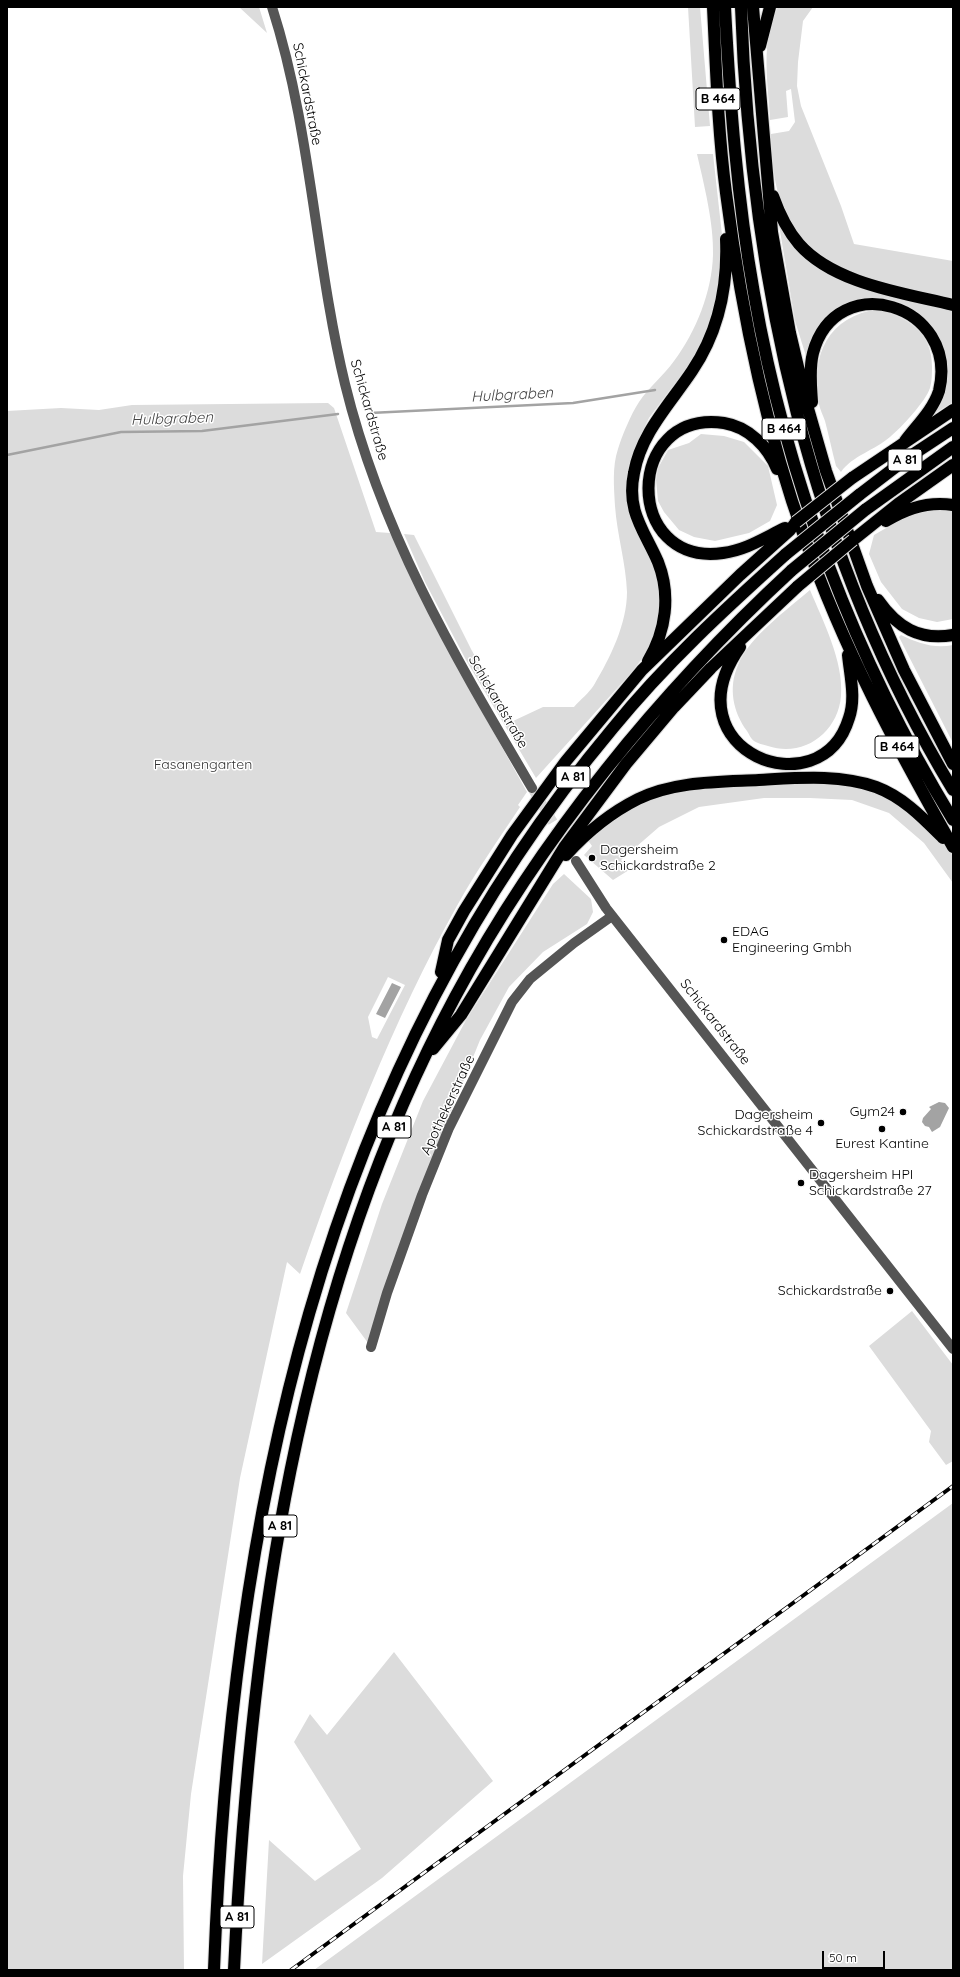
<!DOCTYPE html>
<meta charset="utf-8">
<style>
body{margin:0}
#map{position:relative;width:960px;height:1977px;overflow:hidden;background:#fff;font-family:Quicksand,sans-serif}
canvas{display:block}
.frame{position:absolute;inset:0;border:8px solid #000;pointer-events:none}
.scale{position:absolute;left:822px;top:1951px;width:63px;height:18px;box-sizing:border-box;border:2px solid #000;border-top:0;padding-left:5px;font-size:12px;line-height:14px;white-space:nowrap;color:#000;-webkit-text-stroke:3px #fff;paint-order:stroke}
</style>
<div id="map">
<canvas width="960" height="1977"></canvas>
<div class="frame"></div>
<div class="scale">50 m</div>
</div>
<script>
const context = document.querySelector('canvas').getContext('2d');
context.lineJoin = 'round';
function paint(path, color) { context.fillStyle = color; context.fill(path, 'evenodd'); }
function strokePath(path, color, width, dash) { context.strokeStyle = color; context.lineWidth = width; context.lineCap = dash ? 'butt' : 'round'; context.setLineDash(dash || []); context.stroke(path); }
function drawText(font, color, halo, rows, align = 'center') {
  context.font = font + ' Quicksand,sans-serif'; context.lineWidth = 3; context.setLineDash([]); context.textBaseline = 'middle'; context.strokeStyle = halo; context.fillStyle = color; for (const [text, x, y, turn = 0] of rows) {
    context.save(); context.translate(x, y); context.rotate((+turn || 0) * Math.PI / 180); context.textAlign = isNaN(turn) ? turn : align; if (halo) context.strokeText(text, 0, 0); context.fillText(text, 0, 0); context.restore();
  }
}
paint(new Path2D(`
 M239 7H259L267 33Z
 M688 7H700L710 126 695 127Z
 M778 7H813L803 21 798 62 797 86 801 106 841 206 854 244 953 261V299C882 282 798 273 777 189 773 173 772 155 771 138V134L789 131 795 122 791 89 786 91 788 117 770 120C768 84 760 40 778 7Z
 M697 154H713L724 253 711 325 693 359 649 418 636 445 629 464 626 482 629 510 633 524 650 555 660 589 659 623 644 656 630 674 536 778 466 660 425 582 404 534 414 535 471 649 511 722 543 707H574C580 700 589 693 594 685 610 658 627 624 627 592 626 563 617 535 615 506 614 487 612 467 618 449 622 436 631 414 639 402 649 387 664 375 674 361 696 332 712 291 713 255 714 223 704 185 697 154Z
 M779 225 806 257 953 309V402L929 417C936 408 943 399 946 388 960 326 891 273 837 310 826 317 817 328 812 340 810 345 809 353 806 356L795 321Z
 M879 309C909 319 932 332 932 367 932 373 932 381 930 388 926 401 901 428 890 437 875 450 852 456 841 472L836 466C832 451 829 436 825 421 823 415 820 410 819 404 810 355 828 316 879 309Z
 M328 403 334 408 376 532 390 533 439 634 527 792 518 805 520 807C499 839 476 871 458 904 392 1022 344 1147 300 1274L287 1262 240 1478 191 1794 183 1876 184 1970H7V411L61 408 99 410 132 405ZM388 977 405 985 377 1039 372 1037 368 1017Z
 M701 434 724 436 744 442 768 466 777 505 770 521 749 533 715 541 694 537 679 530 664 512 658 501 656 480 658 468 668 450 689 443Z
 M940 509 953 511V619L937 622 919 618 902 609 881 582 869 554 874 535 907 516Z
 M810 590C823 621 844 662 841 696 838 733 803 758 768 746 764 745 757 743 754 741 751 739 749 734 747 731 733 712 728 688 738 665 750 636 787 610 810 590Z
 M901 635C918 643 934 649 953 645V743L899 637Z
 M815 781 876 791 930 827 953 856V883L924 843 889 813 852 800 810 798H764L699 807 659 827 621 860 629 870 613 880 584 855 592 846 587 839 622 810 681 789Z
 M564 874 591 899 593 912 587 924 543 952 509 987 480 1040 434 1154 368 1343 346 1313 382 1204 423 1101 466 1020 553 884Z
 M912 1311 953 1365V1461L946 1465 929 1442 931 1431 869 1346Z
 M953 1503V1970H314Z
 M394 1652 493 1781 382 1878 262 1964 269 1840 315 1881 361 1849 294 1742 310 1714 327 1735Z`), '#dcdcdc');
paint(new Path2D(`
 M392 983 401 987 385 1018 376 1014Z
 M939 1102 945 1103 949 1108 940 1127 932 1132 929 1127 925 1126 922 1122 923 1118 931 1109 929 1107Z`), '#a3a3a3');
strokePath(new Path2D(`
 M370 413 573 403 655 390
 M7 455 121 432 202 431 338 414`), '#a3a3a3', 2.5);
strokePath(new Path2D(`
 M532 788 562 837`), '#d9d9d9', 10, [10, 5]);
const highway = new Path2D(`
 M713 7C716 69 718 132 726 193 741 310 765 428 805 539 843 648 897 748 953 847
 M725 7C730 103 737 198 754 293 786 479 855 659 953 820
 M741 7C751 283 809 552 953 790
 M753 7 772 232 790 333 807 405 826 471 867 586 904 670 953 764
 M760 46 770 7
 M773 196C779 213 787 230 799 244 834 284 904 293 953 305
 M812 402C811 386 809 369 813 353 836 267 960 304 939 391 933 410 917 425 905 441
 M777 469C768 447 749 427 724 423 624 409 623 567 723 553 746 550 764 538 785 528
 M852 478 953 410
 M859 495 906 459 953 428
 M865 510 953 447
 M886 521C907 508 929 501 953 505
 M853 540 898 504 953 465
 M878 600C897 627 919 641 953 635
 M740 647C667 751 821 811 849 718 856 698 850 676 848 655
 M648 661C666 631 671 595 658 562 644 530 626 511 634 473 641 433 670 404 692 371 719 331 728 286 726 239
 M566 855C587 832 610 813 638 799 675 781 719 782 759 780 798 778 839 774 876 787 903 797 923 818 943 838
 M441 972 448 940 464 911 512 835 566 761 642 670 740 575 790 530 796 522
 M433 1049 461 1015 565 846 626 764 674 707 711 668 798 586
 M214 1970C231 1522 318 1080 613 728 665 664 725 609 786 554
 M234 1970C250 1637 295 1295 455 997 540 838 660 692 792 570`);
strokePath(highway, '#dbdbdb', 14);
strokePath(new Path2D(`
 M272 7C311 128 315 260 345 384 382 535 455 657 532 788
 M576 861 606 908 953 1349
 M371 1347 387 1293 422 1195 449 1128 512 1002 530 979 574 943 612 916`), '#555', 10);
strokePath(highway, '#000', 12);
const rail = new Path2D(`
 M291 1970 953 1486`);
strokePath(rail, '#000', 4);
strokePath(rail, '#fff', 2.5, [8]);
const highwayBridge = new Path2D(`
 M796 522 852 478
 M786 554 859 495
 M792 570 865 510
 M798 586 853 540`);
strokePath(highwayBridge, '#dbdbdb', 14, []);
strokePath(highwayBridge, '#000', 12);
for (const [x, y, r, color] of [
 [592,858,4,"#000"],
 [724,940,4,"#000"],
 [903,1112,4,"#000"],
 [821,1123,4,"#000"],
 [882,1129,4,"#000"],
 [801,1183,4,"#000"],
 [890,1291,4,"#000"]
]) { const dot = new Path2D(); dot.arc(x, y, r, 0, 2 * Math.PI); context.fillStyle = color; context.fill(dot); strokePath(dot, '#fff', 1.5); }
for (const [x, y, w] of [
 [718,99,44],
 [784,429,44],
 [905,460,34],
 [897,747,44],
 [573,777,34],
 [394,1127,34],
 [280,1526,34],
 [237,1917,34]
]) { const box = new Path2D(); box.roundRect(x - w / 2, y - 11, w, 22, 3); context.fillStyle = '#fff'; context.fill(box); strokePath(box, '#000', 1); }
drawText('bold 13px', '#000', null, [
 ["B 464",718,99],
 ["B 464",784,429],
 ["A 81",905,460],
 ["B 464",897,747],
 ["A 81",573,777],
 ["A 81",394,1127],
 ["A 81",280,1526],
 ["A 81",237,1917]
]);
drawText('14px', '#000', '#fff', [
 ["Schickardstraße",307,94,79],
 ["Schickardstraße",369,410,74],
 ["Schickardstraße",498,702,60],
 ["Schickardstraße",715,1022,52],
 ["Apothekerstraße",448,1105,-65]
]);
drawText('14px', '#333', '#fff', [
 ["Fasanengarten",203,765]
]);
drawText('14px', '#000', '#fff', [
 ["Dagersheim",600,850],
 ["Schickardstraße 2",600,866],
 ["EDAG",732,932],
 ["Engineering Gmbh",732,948],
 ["Gym24",895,1112,"right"],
 ["Dagersheim",813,1115,"right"],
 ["Schickardstraße 4",813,1131,"right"],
 ["Eurest Kantine",882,1144,"center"],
 ["Dagersheim HPI",809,1175],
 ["Schickardstraße 27",809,1191],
 ["Schickardstraße",882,1291,"right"]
], 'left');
drawText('italic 15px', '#444', '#fff', [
 ["Hulbgraben",512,395,-3],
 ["Hulbgraben",172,419,-2]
]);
</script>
